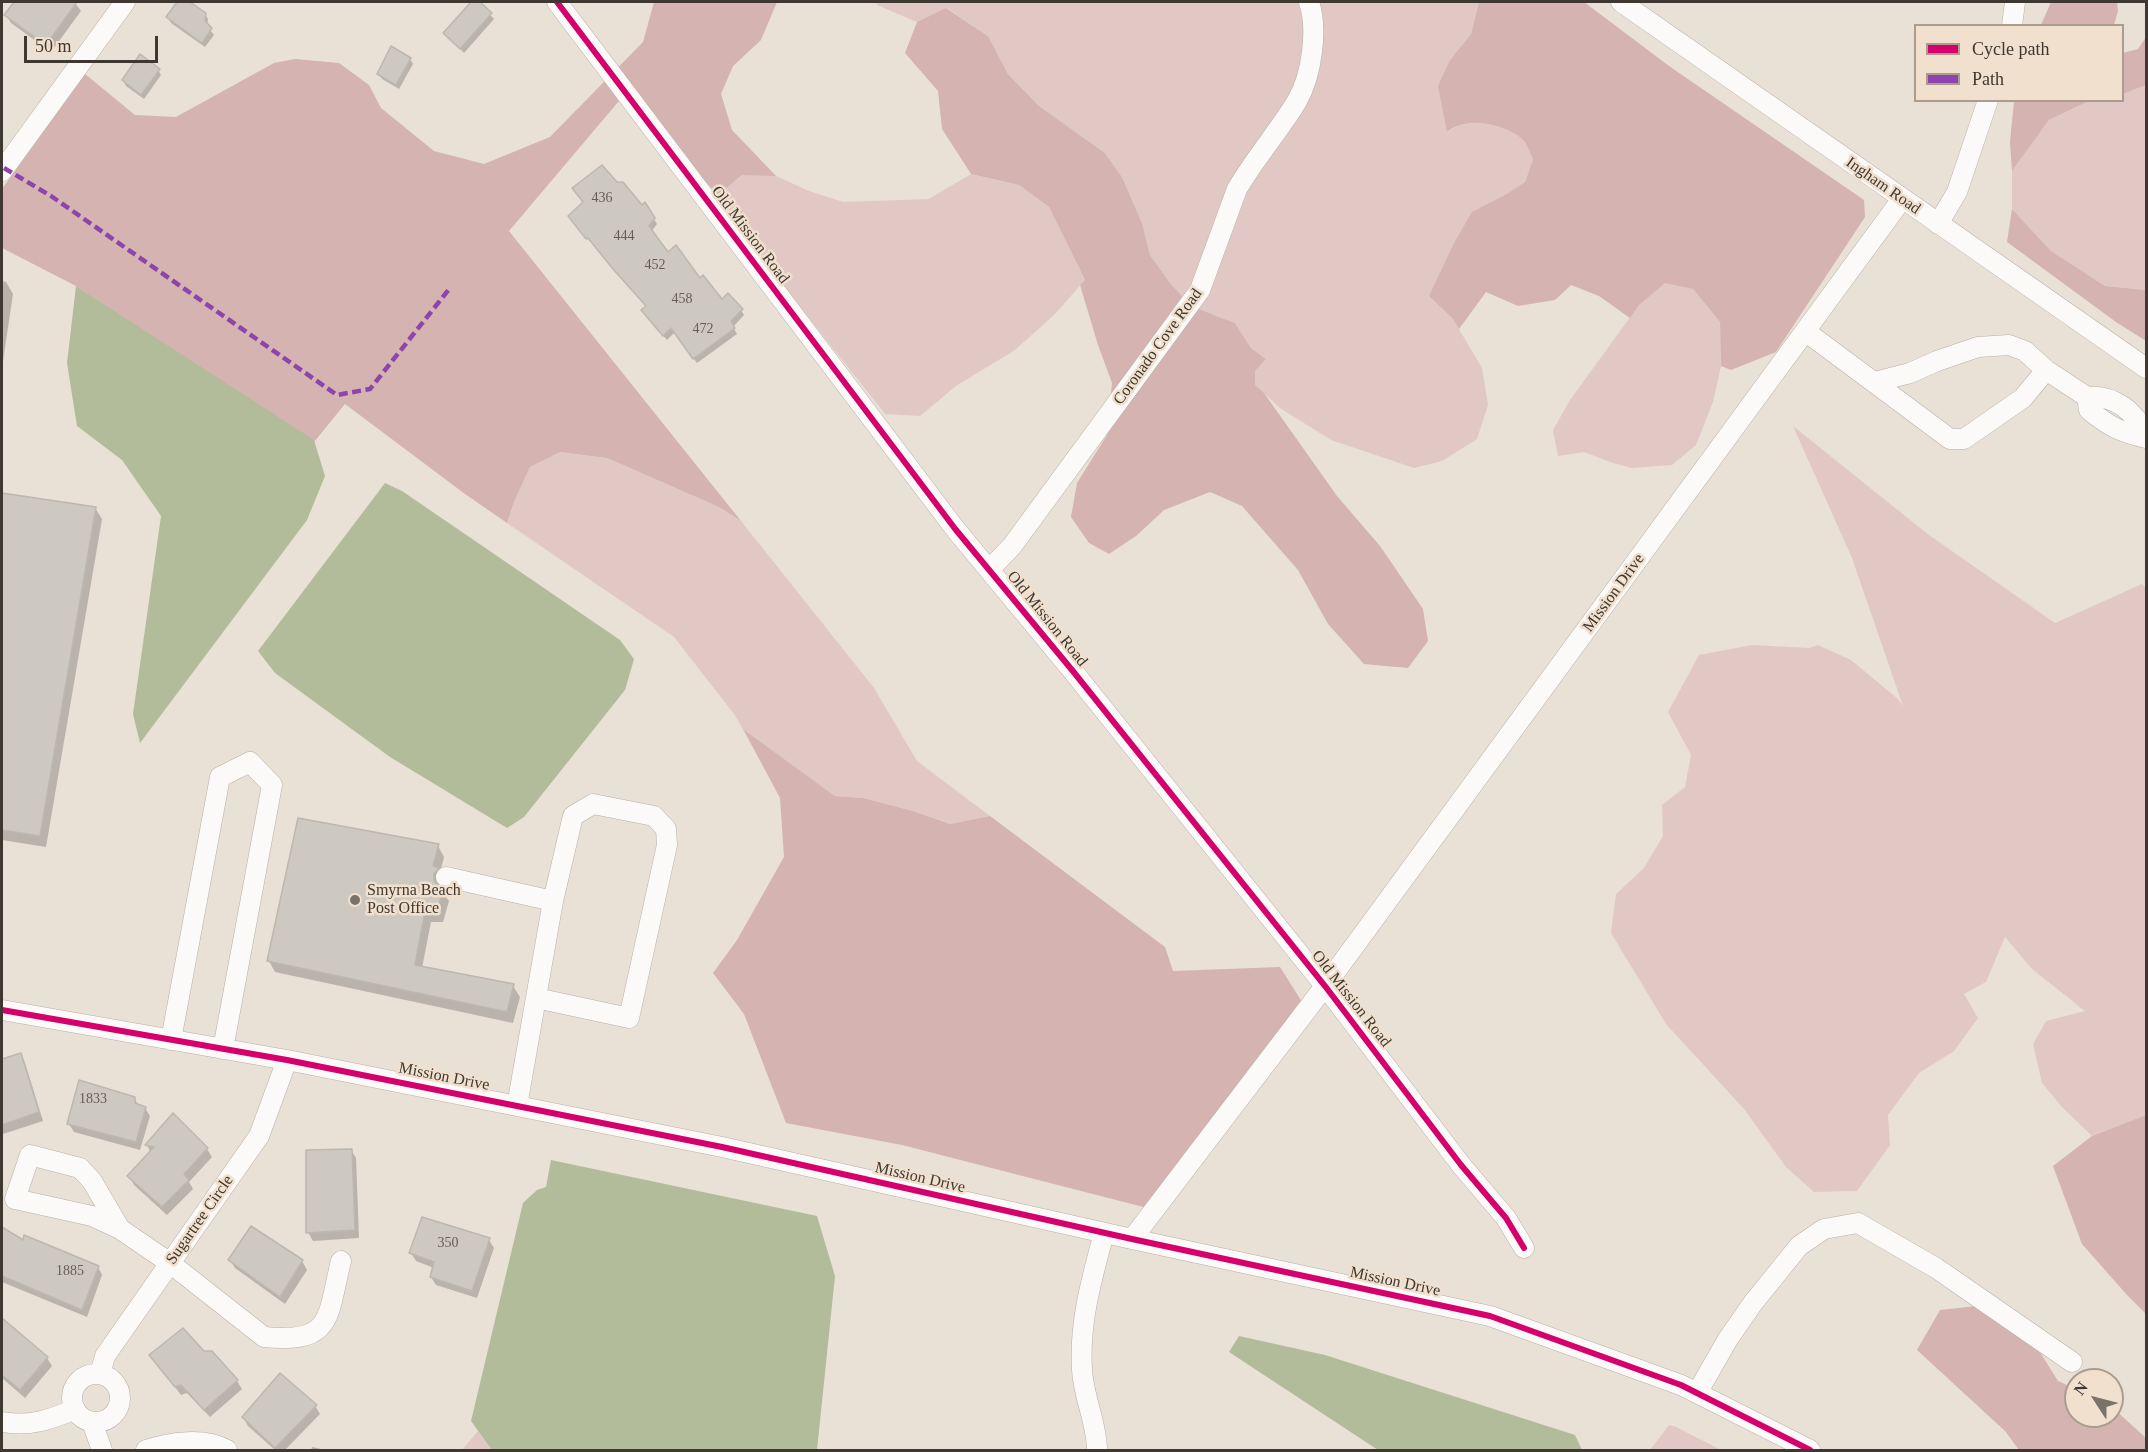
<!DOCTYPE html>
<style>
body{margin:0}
#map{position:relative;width:2148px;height:1452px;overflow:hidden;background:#e9e0d6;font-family:"Times New Roman",serif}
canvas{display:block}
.frame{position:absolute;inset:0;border:3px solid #3f3831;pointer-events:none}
.legend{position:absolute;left:1914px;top:24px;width:210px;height:78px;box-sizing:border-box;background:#f1e0ce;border:2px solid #aa9d8f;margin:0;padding:8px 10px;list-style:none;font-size:18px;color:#3f3831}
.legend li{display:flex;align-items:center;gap:12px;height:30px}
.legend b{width:30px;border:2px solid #aa9d8f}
.north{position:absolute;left:2064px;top:1368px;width:60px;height:60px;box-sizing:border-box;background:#f1e0ce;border:2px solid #aa9d8f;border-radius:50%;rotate:306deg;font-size:16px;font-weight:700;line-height:24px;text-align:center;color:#3f3831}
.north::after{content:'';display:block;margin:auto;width:21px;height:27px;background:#7a736b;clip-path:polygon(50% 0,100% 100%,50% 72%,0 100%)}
.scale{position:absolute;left:24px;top:36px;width:134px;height:27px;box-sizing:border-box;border:3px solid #3f3831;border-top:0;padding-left:8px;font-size:18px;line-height:21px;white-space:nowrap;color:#3f3831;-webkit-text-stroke:4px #f1e0ce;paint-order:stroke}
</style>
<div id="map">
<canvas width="2148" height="1452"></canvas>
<div class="frame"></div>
<ul class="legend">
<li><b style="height:8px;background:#d6006c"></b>Cycle path</li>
<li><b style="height:8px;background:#8e44ad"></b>Path</li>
</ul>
<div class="north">N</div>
<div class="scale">50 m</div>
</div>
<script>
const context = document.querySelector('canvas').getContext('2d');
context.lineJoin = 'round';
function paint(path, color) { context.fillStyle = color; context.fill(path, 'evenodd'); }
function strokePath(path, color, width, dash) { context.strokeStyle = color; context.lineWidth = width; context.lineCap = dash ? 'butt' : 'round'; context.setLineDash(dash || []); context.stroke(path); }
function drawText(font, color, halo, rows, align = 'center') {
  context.font = font + ' "Times New Roman",serif'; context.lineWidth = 5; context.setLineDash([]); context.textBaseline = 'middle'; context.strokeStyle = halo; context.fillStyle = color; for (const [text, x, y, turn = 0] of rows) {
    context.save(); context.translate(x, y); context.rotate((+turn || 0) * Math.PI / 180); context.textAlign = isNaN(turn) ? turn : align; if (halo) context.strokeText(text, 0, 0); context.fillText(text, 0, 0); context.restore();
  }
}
paint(new Path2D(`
 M876 2H1479L1471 34 1450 60 1448 132C1467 116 1504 123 1522 139 1527 143 1530 153 1533 159L1525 182 1505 195 1437 282 1429 296 1453 319 1482 368 1488 405 1477 439 1442 461 1414 468 1331 440 1280 408 1255 385V371L1266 359 1251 348 1235 323 1191 306 1170 283 1150 255 1142 223 1122 177 1105 153 1039 106 1008 74 988 36 947 8 917 22 877 5Z
 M2146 85V290L2105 286 2051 251 2012 209V171L2049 120 2089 101 2122 100 2123 94Z
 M971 174 1019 185 1049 207 1085 280 1055 314 1015 350 956 386 920 416 885 414 744 236 718 195 742 175H774L809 191 843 202 929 199Z
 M1665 282 1693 289 1720 322 1721 366 1713 402 1696 445 1672 465 1632 468 1613 463 1584 452 1558 456 1553 430 1570 400 1639 305Z
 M1793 426 1929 535 2055 623 2142 584 2146 588V1115L2092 1136 2062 1107 2042 1083 2033 1044 2046 1021 2085 1011 2032 969 2005 937 1986 982 1964 994 1978 1018 1954 1051 1919 1073 1888 1115 1890 1145 1857 1191 1814 1192 1786 1167 1744 1109 1666 1024 1611 933 1616 894 1644 868 1663 836 1662 805 1685 787 1691 755 1668 712 1699 655 1752 645 1809 648 1818 645 1851 660 1898 699 1903 706 1852 558Z
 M560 452 607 458 719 507 741 521 874 688 917 761 990 816 950 824 913 811 863 798 835 796 743 729 734 714 674 637 507 523 514 502 530 467Z
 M1669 1425 1676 1427 1721 1450H1650Z
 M478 1431 493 1450H462Z`), '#e2c8c5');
paint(new Path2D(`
 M654 2H777L761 40 733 66 721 94 732 130 776 176 742 175 718 195 624 95 509 231 741 521 719 507 607 458 560 452 530 467 514 502 507 523 465 494 345 404 314 442 76 286 2 248V189L85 74 135 115 176 117 274 63 295 59 339 63 369 85 381 108 434 151 484 164 550 137 643 42Z
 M1479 2H1584L1669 66 1864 200 1865 217 1776 352 1731 370 1721 366 1720 322 1693 289 1665 283 1639 305 1630 318 1599 296 1571 285 1555 300 1518 306 1486 292 1459 329 1453 319 1429 296 1454 243 1472 212 1505 195 1525 182 1533 159C1530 153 1527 143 1522 139 1504 123 1466 116 1447 132L1438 86 1450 60 1471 34Z
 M2051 2H2117L2118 11 2114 25H2041Z
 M946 8 988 36 1008 74 1039 106 1105 153 1122 177 1142 223 1150 255 1170 283 1191 306 1235 323 1251 348 1266 359 1255 371V385L1264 393 1337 496 1380 546 1423 609 1428 641 1408 668 1364 664 1328 624 1298 570 1242 506 1210 492 1164 510 1136 536 1109 554 1089 543 1071 517 1077 483 1107 435 1112 383 1098 345 1080 285 1085 280 1049 207 1019 185 971 174 942 129 938 91 905 53 917 22Z
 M2146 37V85L2123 94V53L2138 49Z
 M2014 101V100L2089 101 2049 120 2012 171 2010 142Z
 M2012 209 2051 251 2105 286 2146 290V341L2116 322 2007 242Z
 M743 729 835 796 863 798 913 811 950 824 990 816 1165 947 1173 971 1280 967 1302 1002 1159 1211 902 1145 786 1123 744 1014 713 973 737 940 784 857 780 798Z
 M2146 1115V1314L2127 1295 2082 1244 2053 1166 2092 1136Z
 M1995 1304 2033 1341 2058 1381 2076 1389V1416H2112V1407L2146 1438V1450H2019L2005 1431 1917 1350 1940 1310Z`), '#d4b3b1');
paint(new Path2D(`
 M76 286 314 440 325 476 307 520 140 743 133 714 161 516 122 460 77 426 67 363Z
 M385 483 402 491 620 640 634 659 625 690 524 817 507 828 390 757 275 673 258 651Z
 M551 1160 817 1216 835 1276 817 1450H492L471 1421 523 1203 537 1190 546 1187Z
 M1239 1336 1325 1355 1575 1435 1582 1450H1378L1229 1352Z`), '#b3bc9a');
paint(new Path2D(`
 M16 2H74L81 11 51 52 11 23 6 15Z
 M179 2H187L205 14 208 19 207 26 214 35 205 47 171 23 168 17Z
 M473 2H478L494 19 464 53 445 33Z
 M410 59 413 64 399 89 382 79 379 74Z
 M158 70 161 75 144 99 126 86 123 80Z
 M645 205 657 224 651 232 667 255 722 301 741 310 744 315 733 327 737 334 697 363 675 332 667 340 646 316 647 307 569 217 641 207Z
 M2 281 6 282 13 294 2 368Z
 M2 495 95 508 102 519 46 847 2 840Z
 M438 846 444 857 440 873 444 880 440 889 449 901 443 922H431L422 968 513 986 520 997 513 1023 275 972 269 961Z
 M21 1055 25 1063 43 1121 3 1134 2 1130V1061Z
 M134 1098 139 1106 145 1108 150 1116 140 1150 74 1132 69 1124Z
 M147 1145 207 1149 212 1157 189 1182 193 1189 167 1215 134 1185 129 1176 151 1153Z
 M351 1150 356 1158 359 1238 313 1241 308 1232Z
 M2 1229 23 1242 98 1267 102 1275 87 1317 2 1282Z
 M489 1240 494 1248 477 1298 436 1285 431 1277 434 1268 416 1261 411 1253Z
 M230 1260 302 1261 307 1270 285 1304 235 1268Z
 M2 1320 47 1358 52 1366 25 1398 2 1378Z
 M211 1353 237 1381 242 1389 210 1417 187 1393 181 1395 151 1356Z
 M315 1406 320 1414 285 1450H275L248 1426 243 1417Z
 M312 1447 326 1450H311Z`), '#0003');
const building = new Path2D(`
 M14 2H77L46 45 4 15Z
 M177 2H190L206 13 205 21 212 28 202 43 166 17Z
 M471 2H480L492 13 460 49 443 33Z
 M391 46 411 58 396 85 377 74Z
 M140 54 160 69 141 95 122 80Z
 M602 165 617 182H623L642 205 645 202 655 218 649 226 668 252 676 245 700 278 703 275 722 299 728 293 743 309 731 321 735 328 693 359 671 328 663 336 641 310 646 306 613 269 588 238 586 239 568 216 583 202 572 188Z
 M2 493 96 507 40 836 2 830Z
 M298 818 439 844 433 866 439 868 434 874V880L437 885 443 889 437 912 425 911 415 965 514 984 507 1012 267 961Z
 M21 1053 39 1112 2 1125V1059Z
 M79 1080 135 1097V1103L146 1107 136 1142 67 1124Z
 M173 1113 208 1148 184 1174 189 1180 162 1207 127 1176 154 1147 145 1145Z
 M352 1149 355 1230 306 1233V1150Z
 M422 1217 490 1238 472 1291 430 1277 434 1262 409 1253Z
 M251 1226 303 1260 280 1297 228 1260Z
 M2 1227 23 1240 24 1235 99 1266 82 1310 2 1276Z
 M2 1318 48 1357 20 1390 2 1375Z
 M183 1328 204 1351H212L238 1380 204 1410 181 1385 175 1387 149 1355Z
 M280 1373 317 1405 275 1448 242 1417Z`);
paint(building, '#cec9c0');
strokePath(building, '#bcb7af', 1.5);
const minor = new Path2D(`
 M557 2 956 530 1072 670 1325 986 1461 1165 1506 1218 1524 1248
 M1621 2 2146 368
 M2012 26 2015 2
 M2 171 125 2
 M1938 224 1957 192 1988 100
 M1805 331 1950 439H1964L2023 398 2046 370
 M1875 382 1910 373 1937 361 1978 347 2009 345 2025 351 2046 370 2087 397C2114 394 2136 412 2146 436
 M2087 397 2089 410C2110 427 2120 432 2146 438
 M989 570 1012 546 1200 290 1237 189C1255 158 1279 131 1297 101 1312 75 1318 29 1309 2
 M446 877 553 901 517 1106
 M536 998 629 1018 667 845 666 829 654 816 593 804 573 816 553 901
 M2 1010 287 1060 722 1147 1132 1239 1490 1316 1681 1385 1810 1450
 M171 1040 220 777 250 762 272 785 223 1049
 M120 1229 92 1181 80 1168 30 1155 15 1199 92 1216 120 1229 170 1263 264 1337C334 1344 327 1317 341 1261
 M1132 1239 1325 986 1902 199
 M72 1398a24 24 0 1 1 48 0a24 24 0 1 1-48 0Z
 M100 1374 105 1356 259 1136 287 1060
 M1697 1393 1728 1339 1753 1303 1799 1246 1824 1229 1858 1223 1936 1268 2072 1362
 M2 1422C29 1427 50 1420 75 1409
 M92 1422 102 1450
 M146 1450C171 1442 204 1437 227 1450
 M1097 1450C1097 1423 1083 1396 1082 1369 1079 1322 1092 1278 1104 1233`);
strokePath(minor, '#b8b0a8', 21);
strokePath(minor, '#fcfaf9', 20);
strokePath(new Path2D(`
 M4 168 51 196 337 395 370 389 450 288`), '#8e44ad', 4.5, [9, 4.5]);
strokePath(new Path2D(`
 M557 2 956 530 1072 670 1325 986 1461 1165 1506 1218 1524 1248
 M2 1010 287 1060 722 1147 1132 1239 1490 1316 1681 1385 1810 1450`), '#d6006c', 6);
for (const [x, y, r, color] of [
 [355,900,6,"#7a736b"]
]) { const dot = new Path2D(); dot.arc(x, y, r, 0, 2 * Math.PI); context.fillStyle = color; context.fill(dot); strokePath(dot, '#f1e0ce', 2); }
drawText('14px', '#655e57', null, [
 ["436",602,198],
 ["444",624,236],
 ["452",655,265],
 ["458",682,299],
 ["472",703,329],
 ["1833",93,1099],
 ["350",448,1243],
 ["1885",70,1271]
]);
drawText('16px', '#3f3831', '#f1e0ce', [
 ["Ingham Road",1883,186,35],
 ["Old Mission Road",750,235,53],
 ["Coronado Cove Road",1158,347,-54],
 ["Mission Drive",1614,593,-54],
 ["Old Mission Road",1047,619,51],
 ["Old Mission Road",1351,999,52],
 ["Mission Drive",444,1077,11],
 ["Mission Drive",920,1178,13],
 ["Sugartree Circle",200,1220,-55],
 ["Mission Drive",1395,1282,12]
]);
drawText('16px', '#3f3831', '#f1e0ce', [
 ["Smyrna Beach",367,891],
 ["Post Office",367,909]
], 'left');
</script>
